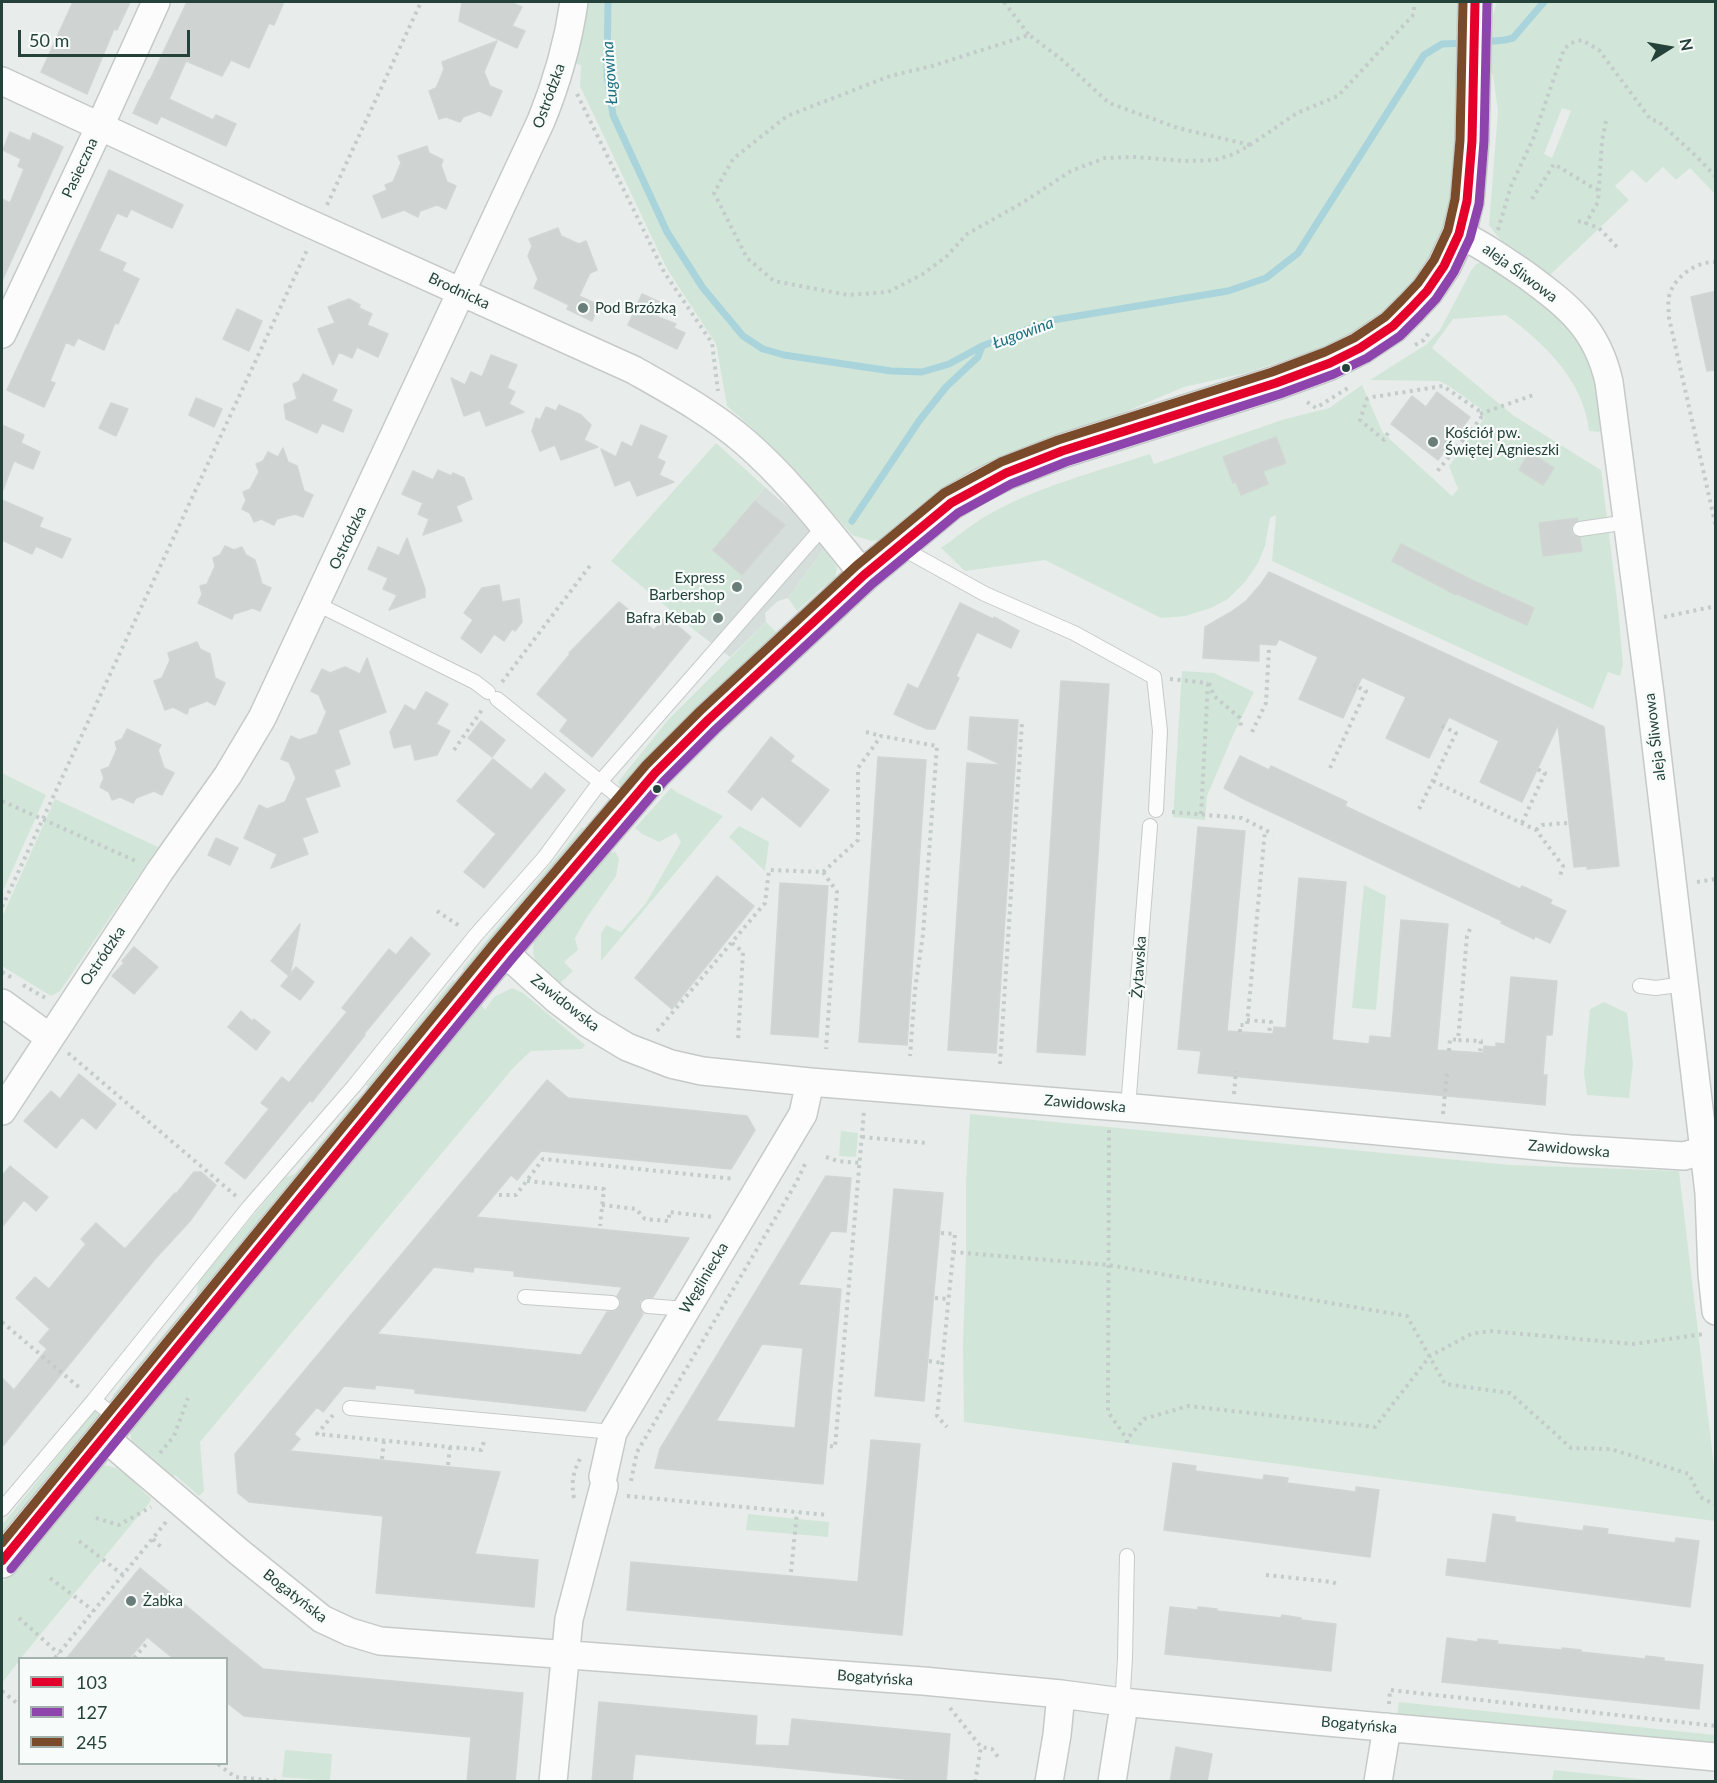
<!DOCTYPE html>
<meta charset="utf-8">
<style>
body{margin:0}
#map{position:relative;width:1717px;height:1783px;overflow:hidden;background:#e8edeb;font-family:Lato,sans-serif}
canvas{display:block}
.frame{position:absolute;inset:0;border:3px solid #24423a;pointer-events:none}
.legend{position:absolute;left:18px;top:1657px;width:210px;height:108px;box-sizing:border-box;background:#f7fbf9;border:2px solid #a3b1ad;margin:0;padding:8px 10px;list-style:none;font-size:18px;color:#24423a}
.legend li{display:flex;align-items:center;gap:12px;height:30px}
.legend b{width:30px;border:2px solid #a3b1ad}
.north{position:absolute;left:1639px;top:18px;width:60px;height:60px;-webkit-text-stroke:4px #f7fbf9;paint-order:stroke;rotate:79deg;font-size:16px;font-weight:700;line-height:24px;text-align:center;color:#24423a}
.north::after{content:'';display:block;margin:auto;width:21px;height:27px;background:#24423a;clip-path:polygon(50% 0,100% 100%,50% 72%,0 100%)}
.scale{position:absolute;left:18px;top:30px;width:172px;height:27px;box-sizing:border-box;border:3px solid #24423a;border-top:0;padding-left:8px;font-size:18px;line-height:21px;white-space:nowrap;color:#24423a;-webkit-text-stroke:4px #f7fbf9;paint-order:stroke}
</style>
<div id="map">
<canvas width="1717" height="1783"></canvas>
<div class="frame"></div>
<ul class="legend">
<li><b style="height:8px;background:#e4002b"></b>103</li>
<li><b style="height:8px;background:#8e44ad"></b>127</li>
<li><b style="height:8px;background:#7a4b2a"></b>245</li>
</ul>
<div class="north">N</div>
<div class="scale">50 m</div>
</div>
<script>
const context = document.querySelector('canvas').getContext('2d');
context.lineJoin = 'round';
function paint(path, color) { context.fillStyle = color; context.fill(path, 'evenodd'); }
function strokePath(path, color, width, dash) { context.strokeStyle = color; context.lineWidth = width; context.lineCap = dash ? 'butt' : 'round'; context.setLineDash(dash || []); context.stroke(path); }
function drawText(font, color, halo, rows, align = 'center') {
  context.font = font + ' Lato,sans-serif'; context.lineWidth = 4.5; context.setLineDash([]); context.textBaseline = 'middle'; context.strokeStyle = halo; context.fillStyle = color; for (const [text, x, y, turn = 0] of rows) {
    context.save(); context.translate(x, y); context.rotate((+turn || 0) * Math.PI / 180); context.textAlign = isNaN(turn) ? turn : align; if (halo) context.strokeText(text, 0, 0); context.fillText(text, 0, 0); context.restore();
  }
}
paint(new Path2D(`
 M765 487 791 510 824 549 788 598 778 601 765 613 766 622 730 657 698 633 742 575 713 550Z`), '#d6dedb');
paint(new Path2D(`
 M586 2H1466L1458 181 1438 251 1402 296 1383 313 1342 341 1246 373 1184 387 1082 430 897 537 872 541 852 535 796 471 751 427 727 406 716 344 667 269 580 86 581 65 576 64Z
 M1497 2H1715V194L1690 168 1676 180 1663 167 1646 183 1632 170 1615 186 1629 200 1549 276 1506 247 1489 225 1498 111 1493 75 1491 72 1492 17ZM1562 108 1571 111 1552 158 1544 154Z
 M1487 261 1531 290 1574 330 1592 363 1605 421 1599 432 1589 431C1584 381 1544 343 1506 315L1453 319 1432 348 1514 416 1601 470 1618 608 1623 665 1620 676 1608 672 1593 709 1272 561 1276 515 1270 518 1265 546 1258 563 1245 582 1228 599 1211 608 1185 616 1161 618 1045 560 965 571 941 548C956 538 970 525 986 516 1036 487 1095 472 1150 454L1154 464 1285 419 1329 408 1362 385 1383 433 1452 496 1458 489 1449 466 1484 419 1481 409 1449 386 1439 381 1370 380 1427 344 1440 330 1471 271 1476 264ZM1276 437 1286 463 1263 471 1268 484 1242 494 1236 482 1233 483 1223 457ZM1539 458 1554 468 1542 485 1528 475ZM1577 518 1581 551 1543 556 1539 523ZM1401 544 1465 577 1456 595 1392 561ZM1462 596 1534 608V609L1526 625Z
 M716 443 765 487 713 550 742 575 698 633 611 561Z
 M824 549 837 567 835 579 821 589 797 611 788 598Z
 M766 622 780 636 621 788 618 782 668 720Z
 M1182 671 1214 673 1254 692 1234 733 1207 796 1205 820 1173 817Z
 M2 773 46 795 2 893Z
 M671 788 678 793 723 816 601 961V934L606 925 621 932 646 903 681 842 676 833 659 842 642 834 635 828Z
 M55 799 158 847 60 991 51 996 2 966V917Z
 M739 826 769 842 765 871 729 837Z
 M582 827 592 836 472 978 462 969Z
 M608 849 612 853 615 851 619 859 616 876 587 917 575 938 578 950 564 962 573 971 557 986C542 970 528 962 535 939Z
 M1364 885 1386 896 1376 1010 1352 1008Z
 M453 980 463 988 376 1093 366 1085Z
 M512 988 523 993 585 1045 582 1049 531 1051 514 1067 200 1442 204 1491 199 1496 175 1475 170 1482 132 1444 130 1431 134 1418 480 1004 485 1010 494 997Z
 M1604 1002 1627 1013 1633 1064 1629 1098 1587 1095 1584 1073 1590 1009Z
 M356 1099 364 1107 120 1403 112 1396 197 1294 198 1281 286 1177 295 1174Z
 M970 1114 1511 1165 1679 1171 1715 1475V1521C1465 1489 1214 1455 964 1422L963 1344 966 1254V1183Z
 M841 1131 858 1133 856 1157 839 1156Z
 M96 1409 108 1419 2 1549V1525Z
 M102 1465C128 1467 133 1484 151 1498L150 1502 21 1658H20L19 1661 2 1683V1583L67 1500Z
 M748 1514 829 1522 828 1537 746 1530Z
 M1399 1702 1715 1735V1750L1397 1717Z
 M285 1750 332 1754 330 1781 282 1777Z
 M1554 1770 1658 1781H1552Z`), '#d1e6d8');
strokePath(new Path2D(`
 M608 2 607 75 613 115 667 232 703 288 743 336 763 349 784 355 891 371 922 372 949 364 982 346 1053 320 1228 291 1266 278 1298 253 1424 55 1442 44 1466 43
 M1484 42 1505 40 1513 38 1544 2
 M852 521 919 421 946 387 978 357 982 346`), '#a9d4db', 7);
const building = new Path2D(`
 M73 2H130L117 30 114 29 87 94 41 72Z
 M187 2H284L274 25 269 23 249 68 231 60 222 76 186 61 169 99 213 120 216 115 236 124 226 146 161 116 157 124 133 113 149 80H150Z
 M462 2H510L522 7 512 26 525 31 517 48 459 21Z
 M497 41 484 72 490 86 502 91 491 116 479 111 463 117 460 122 446 117 439 119 429 91 436 88 440 79 444 69 442 62Z
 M10 132 30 141 33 133 63 147 2 281V199L10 203 24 169 18 166 21 159 3 150Z
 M427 146 429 153 443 160 441 165 447 182 456 186 446 209 437 205 420 211 418 217 404 210 382 218 373 196 387 190 385 185 393 182 401 163 398 156Z
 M109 170 183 205 172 228 131 209 127 217 117 213 99 251 126 263 122 271 139 279 118 324 115 323 104 350 78 338 74 346 66 342 50 381 55 383 44 407 7 390Z
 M558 228 561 236 579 244 586 241 597 270 590 273 579 296 599 305 592 321 567 309 569 305 534 288 538 279 528 256 532 246 529 239Z
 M1716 291V370L1707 371 1691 297Z
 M642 294 664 304 658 317 676 324 674 328 685 333 677 349 628 325Z
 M349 299 360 305 359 308 372 314 367 325 388 334 378 357 357 347 352 358 339 352 333 365 318 329 335 323 328 307Z
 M237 309 262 321 249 351 223 339Z
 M491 355 517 365 507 388 515 392 509 404 524 412 486 426 480 410 464 416 451 378 465 385 471 372 482 377Z
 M303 374 337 390 332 401 352 410 343 432 322 423 317 433 286 419 284 405 297 399 293 384 299 381Z
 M1437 392 1470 417 1438 460 1391 424 1412 396 1426 407Z
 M196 398 222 409 214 427 189 415Z
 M111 403 128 409 116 436 99 428Z
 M559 405 581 415 591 425 584 440 598 447 561 460 555 445 540 451 532 431 536 418 540 420 546 407 556 411Z
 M2 425 24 435 21 443 40 452 33 469 14 461 3 490Z
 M641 425 667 436 657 458 665 462 659 475 674 482 637 496 630 480 615 486 601 449 616 457 622 442 632 447Z
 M1276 437 1286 463 1263 471 1268 484 1241 495 1236 482 1233 483 1223 457Z
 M283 448 288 462 297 466 304 491 313 495 303 517 295 514 277 519 274 525 261 519 254 522 250 513 242 509 246 500 243 492 250 489 259 472 256 464 263 461 268 452 278 457Z
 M1529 452 1554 468 1543 485 1519 470Z
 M438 470 451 476 453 473 464 478 472 499 456 506 462 521 423 535 429 519 418 514 423 503 402 494 413 471 433 480Z
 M2 500 43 518 39 527 71 539 62 558 36 546 32 554 2 540Z
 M755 501 785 525 742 575 713 550Z
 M1577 518 1578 520 1572 525 1571 530 1573 535 1580 538 1582 551 1543 556 1539 523Z
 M407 538 425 589V597L389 610 397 595 383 589 388 578 368 569 378 547 399 556Z
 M1401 544 1472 580 1534 608 1527 625 1457 594 1456 595 1392 561Z
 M225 546 234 550 242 547 246 555 255 560 262 584 271 588 260 611 253 608 234 614 232 619 198 603 202 594 200 586 207 584 215 566 213 558 220 555Z
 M1269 572 1604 727 1619 866 1587 869V866L1574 867 1558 725 1522 802 1480 782 1499 741 1449 717 1429 758 1386 738 1406 697 1362 677 1343 718 1299 699 1318 657 1279 639 1276 645 1259 644V661L1203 658 1205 627 1231 612 1246 601 1261 584Z
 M499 585 502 602 519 599 522 622 515 631 512 629 504 641 494 634 481 653 461 638 473 620 464 613 482 588Z
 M619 602 654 630 666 616 691 637 592 757 560 731 568 720 537 694 570 654 569 653Z
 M960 603 993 619 994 617 1019 631 1011 648 977 632 956 676 959 678 935 729H927L894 714 908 684 918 689Z
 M197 642 200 649 210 654 215 678 225 683 215 705 207 701 189 708 187 714 173 707 165 710 154 681 162 678 170 660 168 653Z
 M367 658 386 712 338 730 350 764 334 770 340 786 305 798 318 832 302 838 308 854 271 868 277 854 244 838 259 805 267 809 285 802 296 778 289 762 281 759 291 736 299 740 317 734 327 711 325 710 319 695 311 691 322 669 330 673 345 667 360 674Z
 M1061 681 1109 684 1085 1055 1037 1052Z
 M426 692 448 704 436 724 450 731 437 755 415 760 411 744 394 748 390 732 405 705 415 711Z
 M970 717 1018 720 996 1053 948 1050 967 763 1002 765 968 749Z
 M481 721 505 740 492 757 468 738Z
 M127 729 161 745 158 750 164 768 174 773 162 795 154 791 136 798 133 803 120 797 112 800 109 792 100 787 104 778 101 770 109 767 117 749 115 742 122 739Z
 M771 737 794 756 790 761 829 790 800 827 762 796 751 810 728 792Z
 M1240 756 1269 770 1271 766 1347 802 1345 806 1520 889 1522 886 1552 900 1550 904 1566 911 1550 943 1535 936 1534 939 1501 923 1502 921 1244 799 1224 788Z
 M878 757 926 760 907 1045 859 1042Z
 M493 759 531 790 545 773 565 790 484 888 464 872 496 834 457 801Z
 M1198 827 1245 831 1227 1031 1273 1034 1274 1027 1286 1028 1299 878 1346 882 1332 1040 1369 1044 1370 1036 1391 1038 1401 920 1448 924 1437 1050 1483 1053 1484 1046 1496 1047V1043L1505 1044 1511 977 1557 981 1552 1035H1546L1543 1075H1547L1545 1105 1198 1073 1201 1051 1178 1049Z
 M216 838 238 848 230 865 208 855Z
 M717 876 754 906 672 1009 635 978Z
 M780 883 828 886 818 1037 771 1034Z
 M300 924 290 975 296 967 314 982 300 1000 281 986 289 976 271 961Z
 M411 937 430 954 364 1034 365 1035 312 1102 310 1100 245 1179 225 1163 269 1109 261 1103 282 1077 289 1083 306 1062 347 1012 342 1008 389 949 396 955Z
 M134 947 158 967 134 994 112 976 124 963 122 961Z
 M241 1011 252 1021 254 1019 270 1032 256 1050 228 1027Z
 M79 1074 116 1104 96 1129 82 1117 56 1148 24 1121 51 1091 60 1099Z
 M547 1080 568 1098 747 1116 755 1130 731 1169 541 1151 517 1180 511 1175 476 1217 689 1238 653 1297 645 1298 640 1301V1309L643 1314 585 1411 415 1393V1389L375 1385V1389L344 1386 323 1412 317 1407 294 1434 300 1439 290 1451 500 1472 475 1554 538 1560 534 1607 376 1593 383 1516 249 1502 238 1493 235 1454ZM434 1267 473 1272 474 1267 514 1271V1276L622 1287 617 1296 620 1300 621 1304 616 1311 607 1312 581 1355 377 1334Z
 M10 1166 48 1197 36 1211 24 1200 2 1227V1176Z
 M194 1172H201L216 1185 190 1221 155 1259 2 1447V1378L14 1390 47 1349 39 1342 50 1329 16 1298 35 1277 49 1289 86 1244 81 1239 96 1223 125 1249 175 1193 176 1194Z
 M826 1176 851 1178 846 1232 831 1231 798 1285 841 1289 823 1484 655 1468 660 1449ZM762 1344 803 1348 795 1428 716 1421Z
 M894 1189 943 1193 924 1401 875 1396Z
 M871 1440 920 1444 902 1635 627 1610 631 1562 858 1582Z
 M1173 1463 1196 1466 1195 1471 1263 1480 1264 1475 1288 1478 1287 1483 1356 1492V1487L1379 1490 1370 1557 1164 1530Z
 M1493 1514 1515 1517V1522L1583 1531 1584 1526 1608 1529 1607 1534 1675 1543 1676 1538 1699 1541 1690 1607 1446 1575 1448 1559 1486 1563Z
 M140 1568 263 1669 523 1693 515 1782H467L471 1737 244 1716 226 1702V1659H174L147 1637 129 1659H66Z
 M1170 1607 1198 1610V1607L1217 1609V1611L1281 1618 1282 1615 1301 1618V1620L1336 1624 1331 1671 1165 1654Z
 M1447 1638 1478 1642V1639L1498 1641 1497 1644 1562 1650V1648L1581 1650V1652L1645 1659 1646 1656 1664 1658V1661L1703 1665 1699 1709 1442 1682Z
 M599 1702 757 1716 755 1745 789 1746 792 1719 950 1734 946 1782H905V1779L635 1754 632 1782H592Z
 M1176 1747 1212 1754 1207 1782H1170Z`);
paint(building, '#cfd4d2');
strokePath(building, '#d1d6d4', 1.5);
const lane = new Path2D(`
 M1580 529 1628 522
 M898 546 985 594 1074 633 1154 677 1160 731 1156 810
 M317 604 475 682 488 692
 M497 699 629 805
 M1640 986 1656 988 1684 984
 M1128 1108 1150 826
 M525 1297 612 1303
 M648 1306 686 1309
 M350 1408 613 1432
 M118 1419 94 1400 249 1207 354 1086 475 936 544 858 600 782 824 526
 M2 1509 94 1400
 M1122 1707 1125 1658 1127 1556`);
const street = new Path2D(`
 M2 81 293 216 634 370C671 391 713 414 745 442 790 481 826 529 864 575
 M1459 234C1483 245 1504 260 1526 275 1568 306 1597 328 1609 382L1650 694 1709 1193 1712 1274 1716 1311
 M2 334 100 126 156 2
 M503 951 556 999 589 1024 627 1047 671 1064 702 1071 810 1082 1145 1109 1570 1149 1684 1156 1716 1147
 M2 1003 49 1037
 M2 1111 160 871 228 775 262 718 541 121C557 82 568 43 574 2
 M103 1436 239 1552 322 1619 350 1632 380 1641 923 1681 1061 1694 1122 1702 1316 1721 1716 1757
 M603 1477 613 1432 803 1114 810 1082
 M553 1782 569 1619 604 1486
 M1049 1782 1057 1735 1061 1694
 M1112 1782 1122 1718
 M1378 1782 1387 1727`);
const secondary = new Path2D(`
 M2 1561 503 951 655 773 708 720 864 575 951 503 982 485 1006 473 1062 451 1276 383 1330 363 1360 348 1393 326 1411 308 1427 291 1444 266 1459 234 1467 201 1472 141 1475 2`);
strokePath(lane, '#c5cac8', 16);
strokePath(street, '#c5cac8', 30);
strokePath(secondary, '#c3cbc8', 36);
strokePath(new Path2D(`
 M1004 2 1029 35
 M577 94 664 272 712 343 718 391
 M1606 121 1602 141 1598 202 1586 223 1599 228 1617 247
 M1250 145 1178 128 1109 103 1060 58 1029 35 932 66 890 76 787 116 733 159 714 193 747 258 774 281 848 295 888 292 923 274 947 256 967 234 1022 203 1071 171 1105 158 1135 157 1185 161 1215 160 1234 154 1250 145 1297 113 1338 96 1414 14V2
 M1532 199 1554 164 1595 189 1599 190
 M327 205 421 2
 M1578 221 1586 223
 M1498 230 1511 186 1533 139 1564 49 1571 43 1582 40 1599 50 1651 120 1658 121 1696 156 1716 177
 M1716 262C1697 261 1676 276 1670 293 1667 301 1669 310 1669 318L1716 527
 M1415 345 1424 340 1431 330
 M1307 402 1316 408 1351 386
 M1480 414 1536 394
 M1388 433 1384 440 1360 420 1367 399 1373 397 1443 386 1478 410 1481 418 1435 474
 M1664 617 1716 606
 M1170 679 1208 683
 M502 682 592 563
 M1209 683 1214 696 1240 718 1241 727
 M866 732 881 736
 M1252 732 1266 703 1269 648
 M454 750 484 707
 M1330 768 1366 691 1354 685
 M1433 781 1536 830 1563 866 1559 879
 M2 801 138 862
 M1419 809 1456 733 1440 725
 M1172 812 1242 818 1273 834
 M1201 814 1208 683
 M1522 823 1545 773 1535 768
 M1536 830 1542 825 1567 823
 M823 872 858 840V768L881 736 937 746 923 934 915 990 910 1056
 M1697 882 1716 879
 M2 907 308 248
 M437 911 461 927
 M1470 929 1467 936 1458 1040 1481 1041 1480 1051
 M732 943 743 952 738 1041
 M2 972 14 979
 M23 985 47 999
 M1247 1020 1271 1022 1269 1032
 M657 1031 765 903 769 870 823 872 837 892 826 1049
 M1240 1032V1025H1247L1265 830
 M1449 1051 1450 1039 1458 1040
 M68 1053 236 1196
 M1000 1064 1022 722
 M1234 1094 1236 1071
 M1443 1114 1447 1073
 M1109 1130 1108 1412 1127 1439
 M862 1137 927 1143
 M826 1157 838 1161 860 1163
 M527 1181 604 1189 600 1226
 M499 1195H516L543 1159 735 1179
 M602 1205 636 1209 645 1219 669 1221V1212L713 1217
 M941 1233 955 1234 937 1416 947 1427
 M953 1252 1108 1265 1407 1316 1445 1384 1510 1393 1571 1448 1611 1449 1689 1474 1700 1497 1716 1505
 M935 1298 948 1299
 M2 1322 81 1389
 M929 1361 942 1363
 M333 1415 317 1434 481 1450 485 1439
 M1127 1443V1439L1144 1419 1188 1406 1375 1427 1430 1356 1471 1334 1490 1331 1633 1344 1704 1334
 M830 1446 835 1447 864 1111
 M160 1453 174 1436 188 1398
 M382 1459 384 1440
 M448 1465 450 1447
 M631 1481 637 1452 796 1183 805 1164
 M627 1496 828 1515
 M574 1498C571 1483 573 1472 580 1459
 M96 1518 119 1525 151 1507
 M153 1539 162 1548
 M79 1541 123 1575
 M791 1572 797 1512
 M1266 1575 1332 1582 1340 1585
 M50 1578 94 1611
 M19 1618 59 1654
 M55 1658 166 1522
 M134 1658 148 1642
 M2 1691 18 1704 20 1703
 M1389 1704 1390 1690 1716 1726
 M950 1708 981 1747 992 1749 998 1757
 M218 1764 235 1777 286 1782
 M975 1782 981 1747`), '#c3ccca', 4, [3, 4.5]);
strokePath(lane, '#fcfcfc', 14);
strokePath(street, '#fcfcfc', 27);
strokePath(secondary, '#fcfcfc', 33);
strokePath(new Path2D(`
 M2 1561 503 951 655 773 708 720 864 575 951 503 1006 473 1062 451 1276 383 1330 363 1360 348 1393 326 1411 308 1427 291 1444 266 1459 234 1467 201 1472 141 1475 2`), '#e4002b', 9);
strokePath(new Path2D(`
 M11 1569 512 959 664 781 716 729 872 584 958 513 1011 484 1066 462 1280 394 1334 374 1367 358 1400 336 1420 316 1436 299 1454 272 1470 238 1479 204 1484 141 1487 2`), '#8e44ad', 9);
strokePath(new Path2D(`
 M2 1543 494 943 646 765 700 711 856 566 944 493 1001 462 1058 440 1272 372 1325 352 1354 338 1385 317 1402 300 1418 283 1434 260 1448 230 1455 199 1460 140 1463 2`), '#7a4b2a', 9);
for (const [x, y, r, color] of [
 [583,308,6,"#697e78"],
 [1346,368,5,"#24423a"],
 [1433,442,6,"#697e78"],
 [737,587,6,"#697e78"],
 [718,618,6,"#697e78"],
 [657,789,5,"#24423a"],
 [131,1601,6,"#697e78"]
]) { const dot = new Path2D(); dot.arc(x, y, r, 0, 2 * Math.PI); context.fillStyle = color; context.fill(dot); strokePath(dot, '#f7fbf9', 2); }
drawText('15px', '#24423a', '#f7fbf9', [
 ["Ostródzka",549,96,-70],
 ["Pasieczna",80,168,-65],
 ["aleja Śliwowa",1520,273,36],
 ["Brodnicka",459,291,25],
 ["Ostródzka",348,538,-65],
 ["aleja Śliwowa",1655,737,-97],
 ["Ostródzka",103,956,-56],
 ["Żytawska",1139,967,-86],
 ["Zawidowska",565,1003,38],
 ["Zawidowska",1085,1104,5],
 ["Zawidowska",1569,1149,5],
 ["Węgliniecka",704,1278,-59],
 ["Bogatyńska",295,1596,38],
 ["Bogatyńska",875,1678,4],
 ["Bogatyńska",1359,1725,5]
]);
drawText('15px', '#24423a', '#f7fbf9', [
 ["Pod Brzózką",595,308],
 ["Kościół pw.",1445,433],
 ["Świętej Agnieszki",1445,450],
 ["Express",725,578,"right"],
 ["Barbershop",725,595,"right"],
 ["Bafra Kebab",706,618,"right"],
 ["Żabka",143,1601]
], 'left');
drawText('italic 16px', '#1c6f80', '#f7fbf9', [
 ["Ługowina",610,73,-94],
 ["Ługowina",1023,333,-20]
]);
</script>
